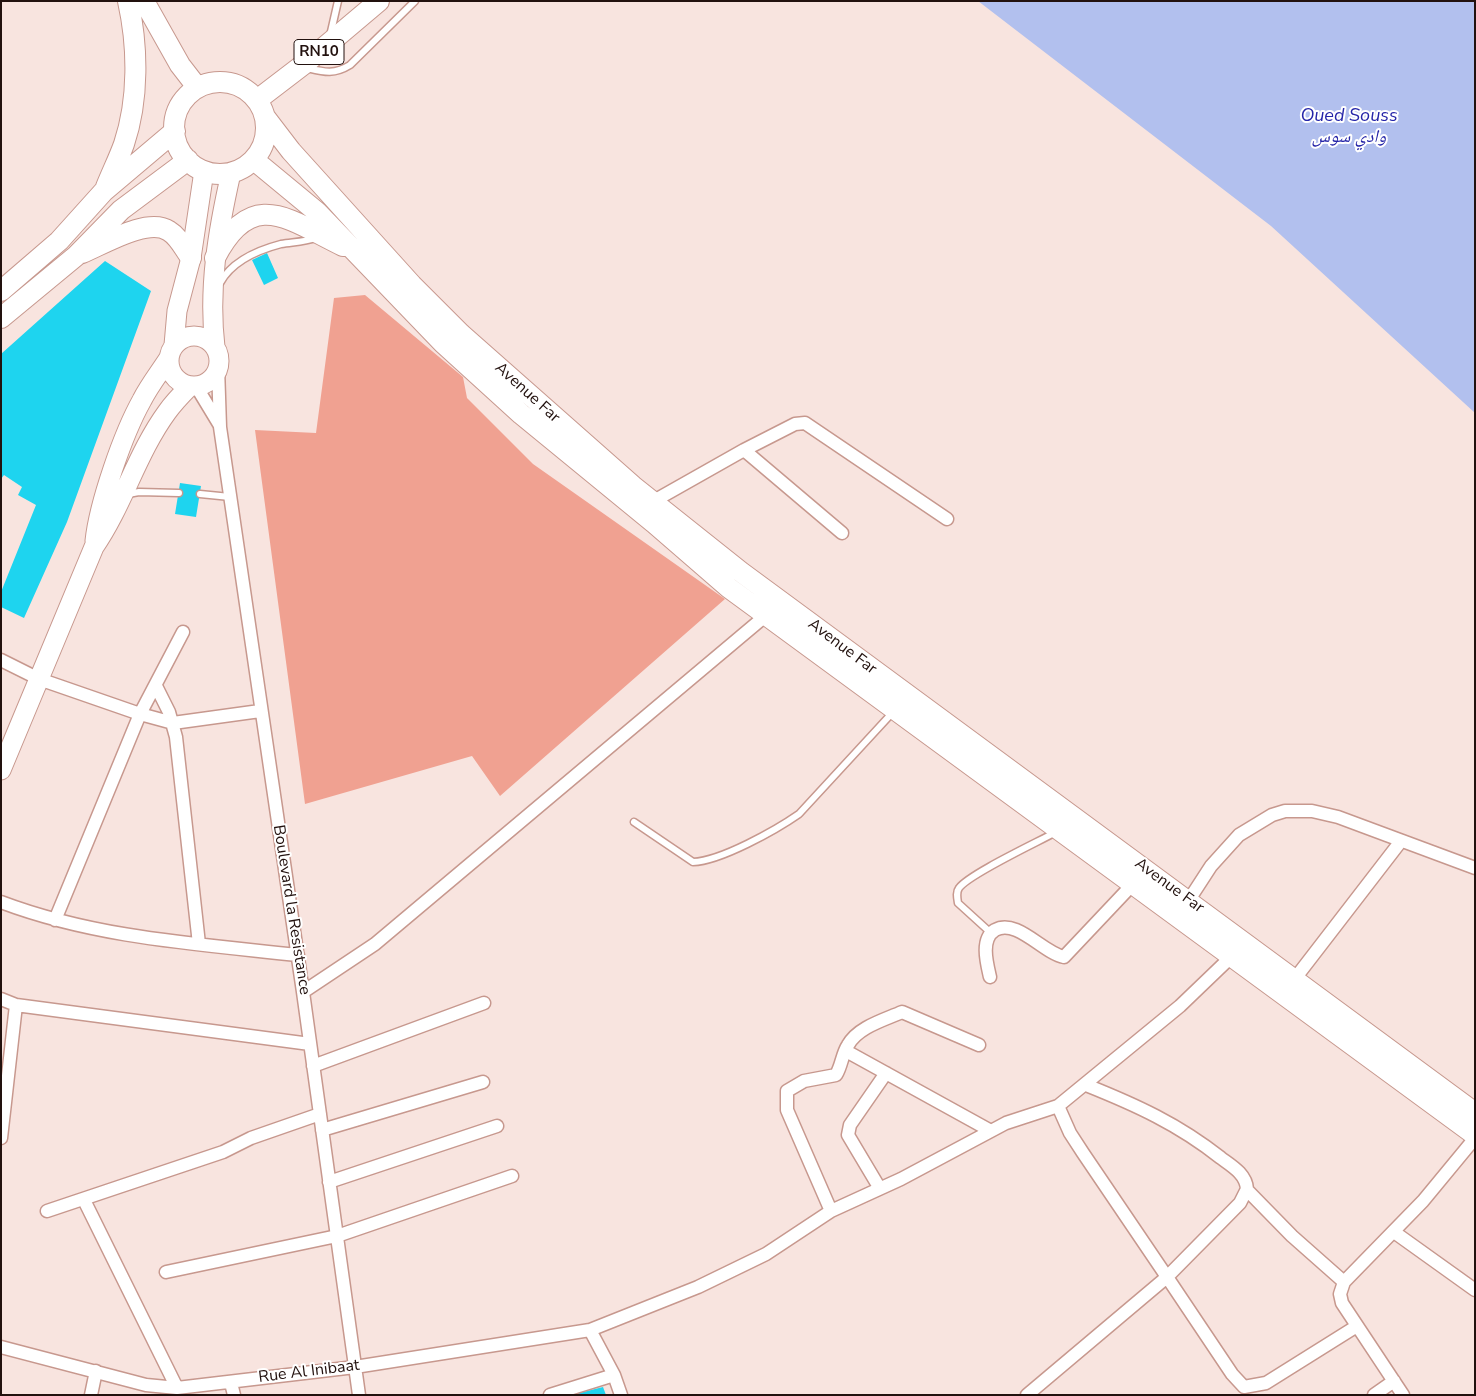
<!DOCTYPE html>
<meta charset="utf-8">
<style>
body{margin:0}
#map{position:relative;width:1476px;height:1396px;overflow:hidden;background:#f8e4df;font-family:"Nunito Sans",sans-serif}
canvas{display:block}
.frame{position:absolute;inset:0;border:2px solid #22110e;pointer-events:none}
</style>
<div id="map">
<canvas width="1476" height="1396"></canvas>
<div class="frame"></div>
</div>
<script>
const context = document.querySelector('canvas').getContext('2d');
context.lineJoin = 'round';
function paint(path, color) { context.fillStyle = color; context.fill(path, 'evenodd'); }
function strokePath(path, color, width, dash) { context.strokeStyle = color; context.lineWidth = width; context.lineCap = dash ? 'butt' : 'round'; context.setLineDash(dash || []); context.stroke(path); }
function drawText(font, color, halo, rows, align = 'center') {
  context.font = font + ' "Nunito Sans","Noto Naskh Arabic",sans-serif'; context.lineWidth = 4; context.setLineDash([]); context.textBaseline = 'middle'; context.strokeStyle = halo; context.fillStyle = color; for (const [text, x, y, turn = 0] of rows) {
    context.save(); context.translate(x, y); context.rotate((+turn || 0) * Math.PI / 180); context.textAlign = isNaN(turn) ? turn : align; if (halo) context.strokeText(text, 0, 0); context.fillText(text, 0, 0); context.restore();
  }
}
paint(new Path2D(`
 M365 295 463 377 467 398 533 464 725 599 500 796 472 756 305 804 255 430 316 433 334 298Z`), '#f0a191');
paint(new Path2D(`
 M978 1H1475V413L1271 226Z`), '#b2c0ee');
paint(new Path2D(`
 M267 253 278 278 264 285 252 260Z
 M105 261 151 291 67 522 24 618 1 607V592L36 505 18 495 22 487 4 475 1 479V354Z
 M180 483 201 486 196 517 175 514Z
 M603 1387 606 1395H575V1394Z`), '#1ed4ef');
const service = new Path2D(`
 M330 36 338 1
 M307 68C324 72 334 75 350 65L415 1
 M220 283C232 261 258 250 281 244 293 242 304 242 316 238
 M128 494 139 492 179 493
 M200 494 230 497
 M634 822 693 862C721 861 776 830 799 814L894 711
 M991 933 958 903C957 897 956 892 959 888 969 874 1038 842 1056 832`);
const minor = new Path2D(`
 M218 367 220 427 303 992 359 1395
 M196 386 219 424
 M744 450 842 533
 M652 502 744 450 795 424 805 423 947 519
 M1 660 39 679 140 714 173 723 260 711
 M156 686 169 712 176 737 199 944
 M1 902C96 938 198 944 298 955
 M1185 906 1211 866 1239 835 1272 815 1285 811H1312L1338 817 1475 868
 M55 920 140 714 183 632
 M990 977C987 964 980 939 995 930 1017 918 1043 953 1064 957L1132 885
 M1290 985 1401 841
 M303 992 375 944 770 612
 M1 999 16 1005 310 1044
 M846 1051 991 1131
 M313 1066 484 1003
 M1086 1085C1136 1105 1178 1124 1221 1158 1232 1166 1246 1174 1247 1189L1240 1203 1167 1277 1232 1374 1244 1387 1266 1383 1357 1326
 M322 1130 483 1082
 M1 1138 16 1005
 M329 1182 497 1126
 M879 1187 848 1135 850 1125 886 1073
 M1247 1190 1292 1236 1344 1282
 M84 1200 177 1388
 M47 1211 223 1152 251 1138 320 1114
 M831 1211 787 1110V1091L804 1081 836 1075C842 1065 842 1054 848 1045 858 1027 884 1020 902 1012L979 1045
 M1394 1232 1475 1290
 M166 1272 337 1236 512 1176
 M590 1330 614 1375 621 1395
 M1 1347 146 1385 177 1388 355 1367 590 1330 698 1287 766 1254 831 1211 901 1179 1006 1123 1058 1106
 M231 1383 234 1395
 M91 1395 96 1371
 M550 1395 614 1375
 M1027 1395 1167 1277 1083 1153 1070 1133 1058 1106 1180 1006 1230 958
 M1374 1395 1394 1381
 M1403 1395 1342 1303 1340 1294 1344 1282 1423 1201 1475 1138`);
const secondary = new Path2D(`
 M169 361a25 25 0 1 1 50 0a25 25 0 1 1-50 0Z
 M174 345 177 311 191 258 204 171
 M215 347C208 288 218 230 231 173
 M95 541C99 503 123 434 142 400 149 386 160 372 169 358
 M1 770 94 547C123 505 137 453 167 412 174 402 182 394 190 386`);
const primary = new Path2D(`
 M144 1 180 65 197 87
 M174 128a46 46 0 1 1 92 0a46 46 0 1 1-92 0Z
 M257 100 308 61 379 1
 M265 117 291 151 412 285 461 334 633 486 741 572 1475 1113
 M254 160 317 212 443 343 521 414 654 523 729 588 1475 1135
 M106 187C112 172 119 158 124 144 139 99 138 46 128 1
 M82 253C104 244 148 217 169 231 179 237 184 249 191 258
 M215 258C252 186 289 220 343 246
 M1 291 59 241 104 191 175 131
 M1 318 76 256 121 210 188 160`);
strokePath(service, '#c7988e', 9);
strokePath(minor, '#c7988e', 15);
strokePath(secondary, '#c7988e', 21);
strokePath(primary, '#c7988e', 22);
strokePath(service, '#fff', 6);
strokePath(minor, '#fff', 12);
strokePath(secondary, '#fff', 19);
strokePath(primary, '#fff', 20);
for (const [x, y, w] of [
 [319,52,50]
]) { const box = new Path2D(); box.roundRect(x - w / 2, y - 12.5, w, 25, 4); context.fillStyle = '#fff'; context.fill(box); strokePath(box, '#22110e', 1); }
drawText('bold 15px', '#22110e', null, [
 ["RN10",319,52]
]);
drawText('16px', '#22110e', '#fff', [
 ["Avenue Far",527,393,42],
 ["Avenue Far",842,647,37],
 ["Avenue Far",1169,886,36],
 ["Boulevard la Resistance",291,910,81],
 ["Rue Al Inibaat",309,1372,-7]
]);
drawText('italic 18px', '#2525a8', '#fff', [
 ["Oued Souss",1349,117],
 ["وادي سوس",1349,138]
]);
</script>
